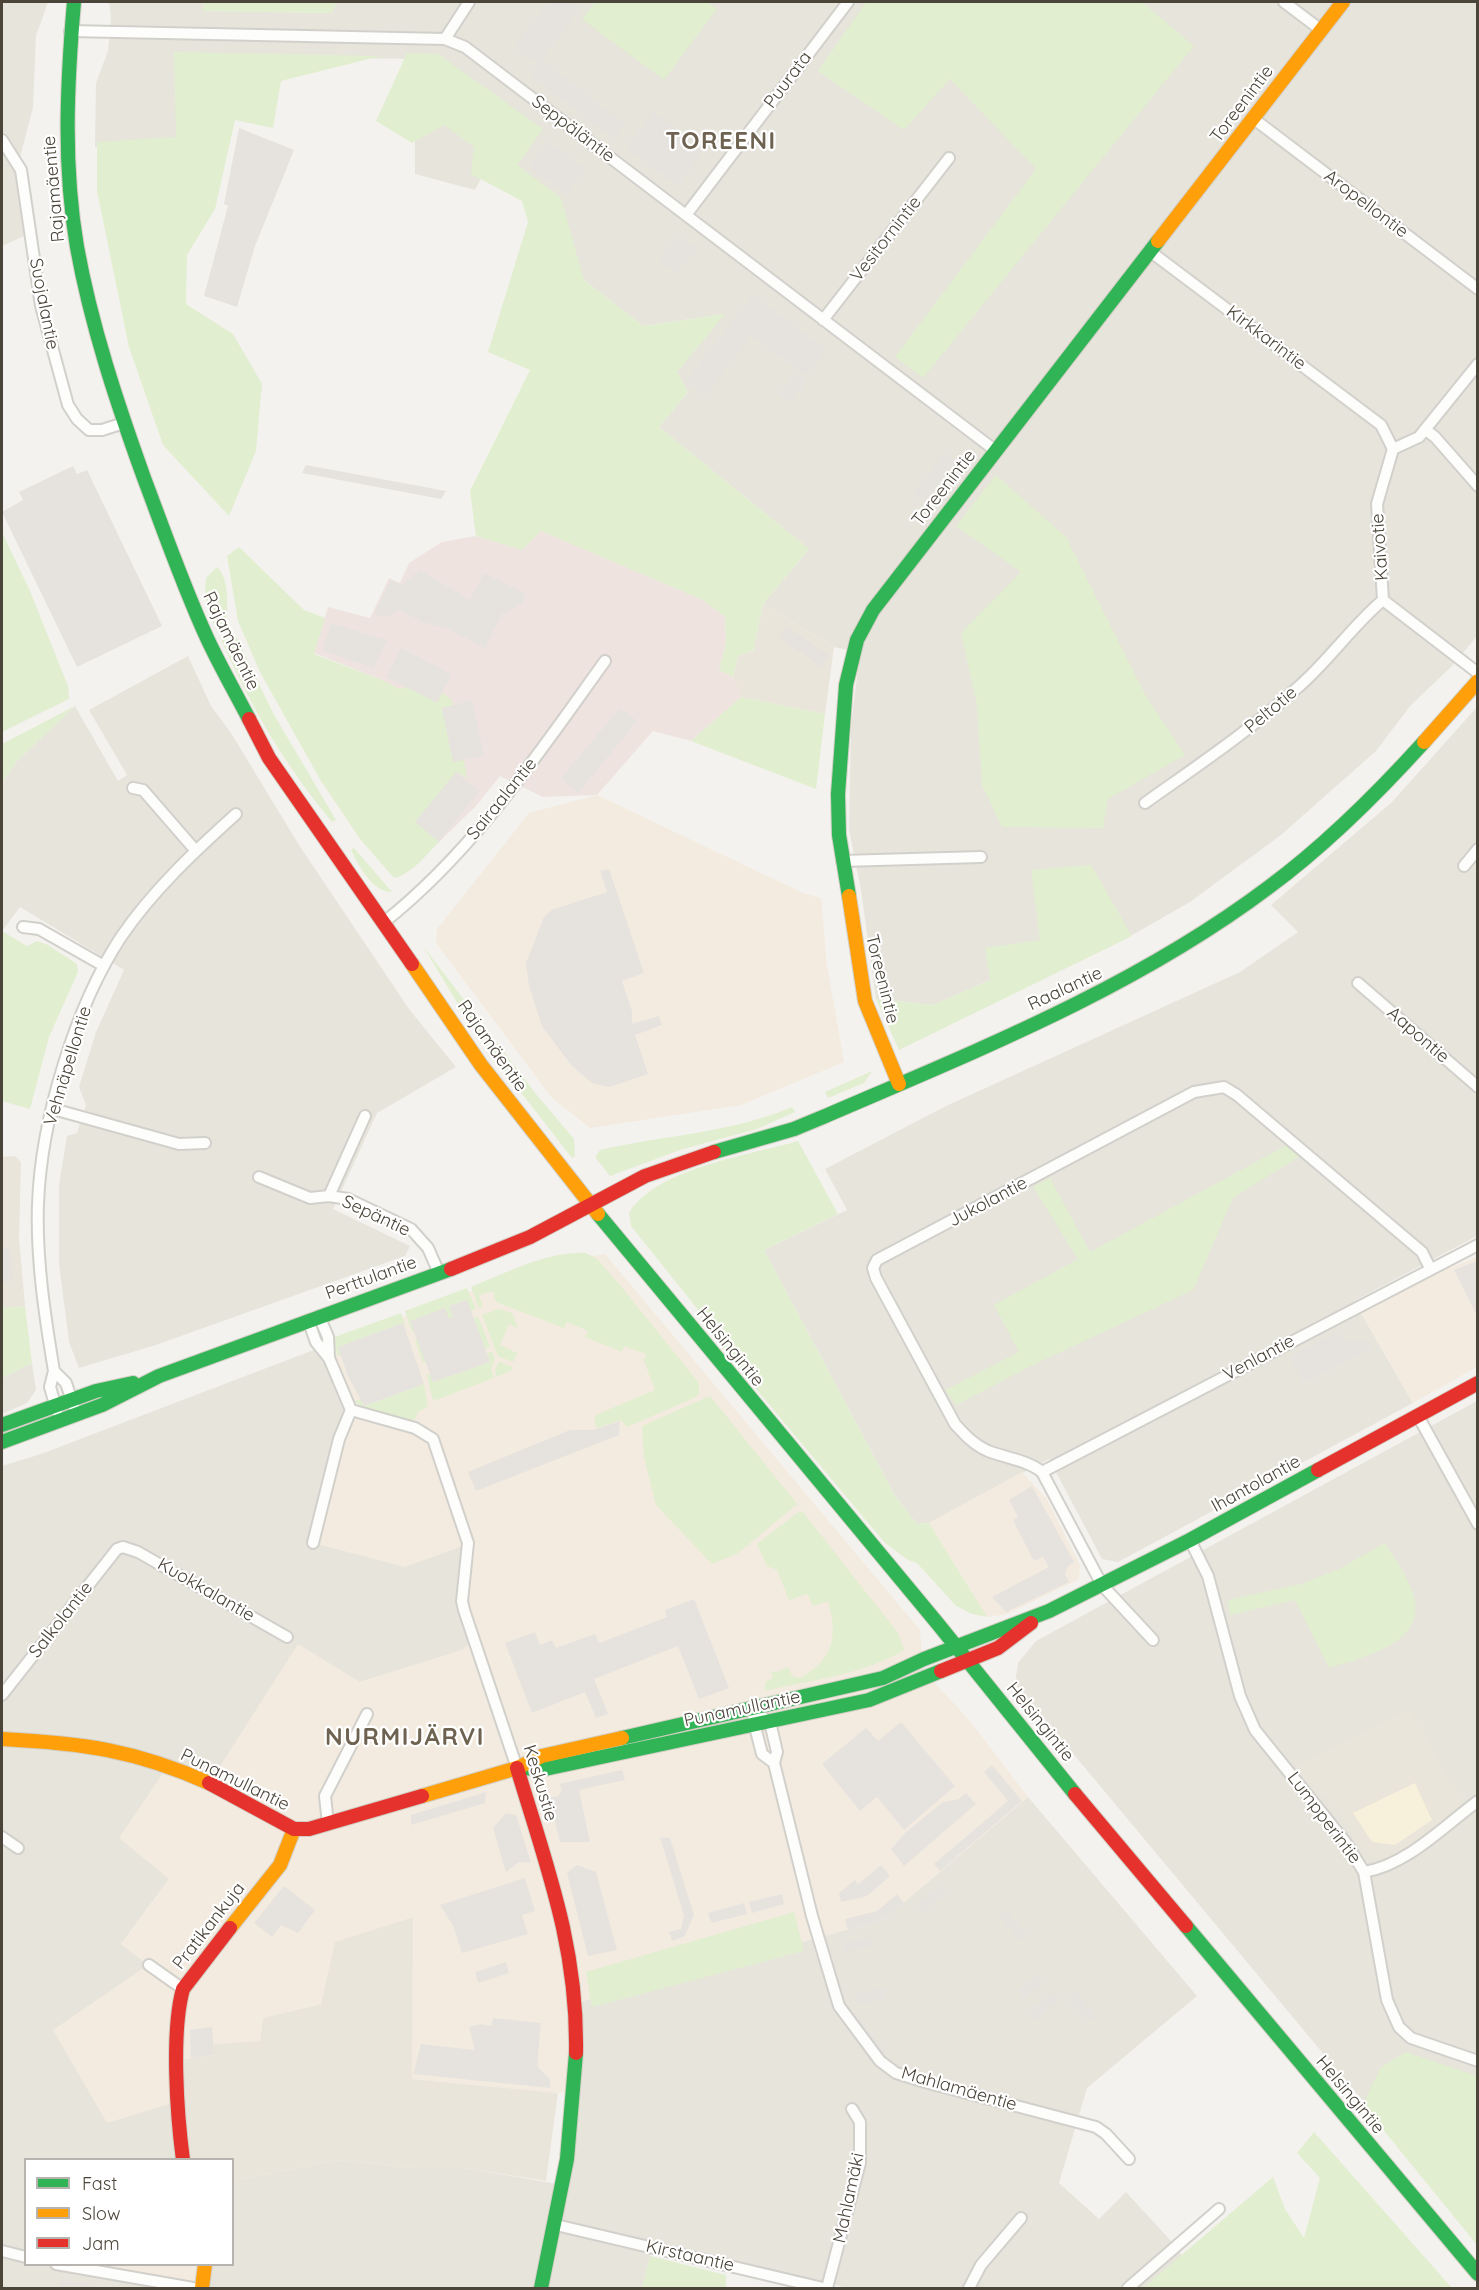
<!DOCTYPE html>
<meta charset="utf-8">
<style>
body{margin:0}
#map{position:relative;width:1479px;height:2290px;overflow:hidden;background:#f4f2ee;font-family:Quicksand,sans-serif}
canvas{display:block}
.frame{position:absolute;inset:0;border:3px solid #4b4439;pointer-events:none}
.legend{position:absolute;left:24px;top:2158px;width:210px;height:108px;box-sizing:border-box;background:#fff;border:2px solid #b7b4b0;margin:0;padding:8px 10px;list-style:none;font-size:18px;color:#4b4439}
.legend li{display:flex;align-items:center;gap:12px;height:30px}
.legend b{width:30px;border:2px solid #b7b4b0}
</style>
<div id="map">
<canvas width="1479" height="2290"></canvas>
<div class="frame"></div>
<ul class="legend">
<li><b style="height:8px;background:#30b455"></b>Fast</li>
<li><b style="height:8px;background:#ff9f0a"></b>Slow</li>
<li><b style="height:8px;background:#e5322d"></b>Jam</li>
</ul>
</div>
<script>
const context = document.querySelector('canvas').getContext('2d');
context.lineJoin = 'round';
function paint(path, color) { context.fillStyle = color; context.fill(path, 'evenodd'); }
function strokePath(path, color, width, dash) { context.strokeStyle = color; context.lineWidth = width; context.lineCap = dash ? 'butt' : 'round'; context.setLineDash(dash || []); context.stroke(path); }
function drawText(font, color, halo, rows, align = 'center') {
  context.font = font + ' Quicksand,sans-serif'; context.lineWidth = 4.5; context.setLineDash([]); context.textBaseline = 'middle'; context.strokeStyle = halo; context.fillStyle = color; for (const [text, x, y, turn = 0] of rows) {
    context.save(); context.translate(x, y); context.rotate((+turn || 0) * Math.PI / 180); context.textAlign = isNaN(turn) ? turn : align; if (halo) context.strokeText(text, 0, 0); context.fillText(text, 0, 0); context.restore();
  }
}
paint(new Path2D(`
 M2 2H48L36 36 33 108 15 176 24 236 2 246Z
 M109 2H204L203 11 331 13 337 2H1477V636L1452 666 1411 705 1376 751 1281 835 1190 902 1134 934 990 980 933 1005 876 999 861 890 849 829 851 725 860 653 834 647 763 604 809 549 659 427 688 392 677 372 724 314 643 326 584 280 491 159 475 190 415 174V140L408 59 178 55 177 142 95 147 96 83 108 51 111 18Z
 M188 656 211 706 231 733 299 845 409 1009 456 1067 377 1113 333 1209 410 1246 405 1256 156 1345 79 1368 69 1342 59 1264V1185L67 1136 77 1133 86 1105 79 1087 96 1032 124 970 20 907 2 931V784L17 761 75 706 118 781 127 775 89 710Z
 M1477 707V1236L1354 1301 1413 1403 1118 1562 1102 1559 1049 1459 929 1523 917 1524 895 1496 764 1250 847 1210 825 1169 946 1106 1240 972 1298 932 1271 905 1392 802Z
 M324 1346 455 1548 468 1543 474 1639 463 1650 360 1682 169 1879 121 1944 149 1965 170 2102 179 2101 183 2159 26 2160V2264L111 2265V2274L193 2288H2V1466L41 1454Z
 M32 1363 36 1390 27 1403 2 1414V1378Z
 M1477 1401V2238L1015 1684 1018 1663 1036 1641Z
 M1028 1797 1197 1996 1087 2088 1059 2183 1099 2219 1126 2192 1171 2241 1207 2288H847L654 2241 642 2288H202L205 2265 232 2264 233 2181 339 2160 413 2168H465L563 2185 575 2003 883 1920Z`), '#e7e4dc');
paint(new Path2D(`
 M597 795 803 893 821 898 827 965 844 1062 741 1105 590 1128 552 1098 436 943 437 929 529 813Z
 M605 1254 920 1630 923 1670 970 1721 1028 1797 883 1920 576 2003V2091L558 2093 412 2079V1917L335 1943 321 2004 263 2018 260 2041 214 2044V2055L178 2060 179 2101 107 2123 53 2030 148 1965 121 1944 169 1879 119 1838 167 1767 208 1785 298 1644 360 1682 462 1650 474 1639 464 1610 468 1544 405 1567 313 1543 351 1411 324 1346 548 1263Z
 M1477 1257V1367L1413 1403 1361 1313 1444 1270Z
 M1022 1472 1047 1499 1080 1565 1079 1579 1007 1614 987 1617 929 1523Z
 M111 2265H205L202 2288 111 2275Z`), '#f3ebdf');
paint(new Path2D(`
 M763 604 834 647 825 714 741 697 733 677 738 656 753 651Z
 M15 1156 21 1162 19 1237 25 1306 2 1308V1157Z
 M1410 1709 1466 1809 1401 1859 1377 1860 1365 1853 1351 1835V1828L1326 1795 1313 1788 1295 1766Z
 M413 1917 412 2079 558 2093 546 2181 465 2168H414L339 2160 233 2181 232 2160 183 2159 178 2060 214 2055 213 2044 260 2041 263 2018 321 2004 335 1942Z`), '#eae5da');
paint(new Path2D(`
 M541 531 703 600 725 617 726 643 719 670 733 677 741 697 691 741 653 731 597 795 543 797 500 776 475 807 439 842 413 821 435 710 382 680 314 653 328 607 370 618 389 578 400 583 409 563 442 542 476 536 522 550Z`), '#eee3df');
paint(new Path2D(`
 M204 2H337L332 13 202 11Z
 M595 2H707L717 9 664 80 582 19Z
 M866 2H1142L1194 46 923 378 895 357 1036 169 950 79 904 130 818 71Z
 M174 52 381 56 281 81 273 128 235 120 215 209 187 255 186 304 233 334 262 384 256 451 229 516 163 445 129 347 97 191V142L176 137Z
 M407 53 438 54 543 129 517 165 561 198 584 280 643 326 725 314 677 372 688 392 659 427 809 549 763 604 753 651 738 656 733 677 719 670 726 643 725 617 703 600 541 531 522 550 476 536 470 491 530 370 488 352 528 222 522 201 471 174 474 147 444 125 412 143 376 121Z
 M996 475 1066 537 1146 696 1185 755 1108 799 1103 828 1002 827 982 785 977 705 961 633 1021 572 956 526Z
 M2 532 30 591 68 686 69 699 2 732Z
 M239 547 304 610 325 618 314 654 382 680 399 689 406 687 437 702 442 693 451 699 453 705 442 708 453 762 464 760 467 778 457 772 416 822 439 842C427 854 411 875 394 878L360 839 321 781 260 672 238 621 227 556Z
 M217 567C229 577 229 611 225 625L216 629C208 611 203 598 206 578Z
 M226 634 236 636 273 713 336 820 332 822C282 761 252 709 220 637Z
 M741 697 825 714 816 789 691 741Z
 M75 706 17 761 2 784V744Z
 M354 848 392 892C372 892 359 866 351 850Z
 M1091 865 1132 936 899 1050 876 999 933 1005 990 980 985 948 1040 940 1031 870Z
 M2 931 27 946 37 941 48 945 77 964 78 972 49 1037 30 1109 2 1101Z
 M423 946 536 1094 574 1139 575 1156 572 1158 477 1036Z
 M872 1071 864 1083 828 1098 825 1092Z
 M792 1107 795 1112 757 1129 680 1150 610 1176 595 1157 600 1150C664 1135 732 1133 792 1107Z
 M798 1141 838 1214 764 1250 895 1496 917 1524 929 1523 987 1617 972 1614 956 1606 917 1563 908 1560 885 1543 720 1346 703 1316 631 1226 629 1213C655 1169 749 1155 798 1141Z
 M1289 1144 1300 1156 1233 1198 1193 1290 1033 1365 956 1405 945 1390 1019 1352 994 1305 1078 1259 1033 1187 1050 1178 1090 1252Z
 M586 1253 597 1259 619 1284 699 1383V1393L696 1397 627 1427 621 1420 597 1428 594 1418 598 1414 655 1390 644 1361 646 1354 624 1346 622 1352 585 1337 588 1331 567 1322 564 1328 496 1302 493 1291 479 1295 483 1306 479 1308 471 1287C507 1273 547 1251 586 1253Z
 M467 1288 476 1309 471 1311 466 1300 449 1306 453 1317 449 1319 445 1308 411 1321 414 1331 412 1332 405 1311Z
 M25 1306 32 1363 2 1378V1308Z
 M499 1309 512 1313 518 1328 509 1324 500 1345 517 1353 513 1362 498 1356 482 1315Z
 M401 1313 407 1330 403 1323 338 1347 341 1355 338 1356 332 1338Z
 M478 1316 490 1347 485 1349 479 1333 423 1353 426 1362 423 1363 415 1340 417 1339 421 1349 478 1330 474 1318Z
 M492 1352 495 1359 491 1369 494 1378 433 1401 427 1375 430 1374 433 1382 490 1362 487 1353Z
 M499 1362 512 1367V1370L497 1377 495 1370Z
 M424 1384 428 1406 418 1412 414 1421 365 1409 354 1401 361 1399 364 1406Z
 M710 1396 797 1504 738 1553 712 1564 656 1505 644 1457 642 1426Z
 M802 1511 898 1633 904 1650C863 1675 811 1680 765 1691V1682L773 1678 771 1671 777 1672 788 1667 792 1676 800 1678C834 1659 838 1637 828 1601L813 1606 807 1594 789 1600 777 1570 767 1566 757 1544 797 1513Z
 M1385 1543C1395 1559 1409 1578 1414 1596 1427 1644 1362 1657 1329 1668L1295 1600 1230 1615 1228 1600 1301 1584 1339 1569Z
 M794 1912 804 1951 592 2007 586 1972Z
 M1406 2052 1477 2076V2245L1363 2105 1380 2068Z
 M1314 2132 1452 2288H1143L1273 2177 1285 2209 1304 2238 1320 2178 1297 2153Z
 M650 2256 726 2275V2288H642Z`), '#e1eecf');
paint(new Path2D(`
 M1415 1783 1432 1820 1395 1845 1372 1842 1353 1813Z`), '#f7f0da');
paint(new Path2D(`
 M549 2H572L581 8 538 64 514 47Z
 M542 60 625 125 614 139 531 75Z
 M654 112 704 150 678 186 626 147Z
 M239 128 294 150 255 246 237 307 204 296 228 206 224 204Z
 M548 141 585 169 566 194 529 167Z
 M679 235 697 249 675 272 659 260Z
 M753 295 826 350 806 375 751 335 705 396 686 381Z
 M796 372 807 381 790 402 779 394Z
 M944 453 955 461 923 502 913 494Z
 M306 465 446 491 441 499 302 473Z
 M73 466 77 474 87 470 162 626 77 667 2 512 23 500 19 492Z
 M420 570 470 600 484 573 526 594 522 603 501 615 485 648 446 628 422 622 400 610 384 618 374 613 391 580 401 585Z
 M332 623 387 640 373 668 322 650Z
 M786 626 830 656 822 667 779 637Z
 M401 648 451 674 437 703 387 677Z
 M472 700 484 756 453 762 442 708Z
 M620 708 637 721 578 793 561 778Z
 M456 772 479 791 439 842 415 822Z
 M609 869 644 973 622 981 632 1011V1024L659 1016 662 1025 635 1035 648 1074 610 1087 592 1083 571 1065 542 1026 529 986 526 963 544 917 551 910 607 892 600 871Z
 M10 1247 14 1281 2 1282V1248Z
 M1477 1261H1478L1477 1316 1454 1270Z
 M467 1300 490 1362 433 1382 410 1321 445 1308 449 1319 453 1317 449 1306Z
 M403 1323 424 1384 364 1406 348 1376 338 1347Z
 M1336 1332 1341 1340H1368L1372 1348 1304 1383 1290 1357Z
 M620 1421 619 1435 476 1491 468 1472 570 1430H593Z
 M1032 1486 1074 1562 1068 1566 1065 1574 1069 1582 1006 1612 992 1597 1049 1567 1043 1557 1034 1561 1013 1520 1018 1517 1009 1500Z
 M694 1599 729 1688 699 1699 678 1646 594 1679 608 1714 596 1718 585 1692 532 1713 505 1643 535 1632 540 1645 552 1640 556 1648 595 1634 599 1643 667 1617 665 1610Z
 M901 1722 955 1786 904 1830 877 1797 860 1811 822 1764 866 1728 878 1741Z
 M992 1765 1022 1801 940 1871 934 1864 1008 1801 984 1772Z
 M622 1770 625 1780 579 1790 590 1842H560L549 1798 558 1796 562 1790 559 1784Z
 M486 1792 485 1803 411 1825V1815Z
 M966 1793 976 1804 904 1866 891 1849 906 1832 943 1802 959 1799Z
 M506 1813 516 1815 531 1863 519 1862 506 1872 493 1828Z
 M660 1837 670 1838 694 1915 685 1936 672 1941 669 1932 681 1929 684 1916Z
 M577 1865 596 1872 617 1950 588 1956 567 1873Z
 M881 1865 890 1876 867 1896 841 1902 839 1893 855 1880 858 1884Z
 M525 1878 535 1911 522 1915 528 1934 462 1953 453 1926 440 1905Z
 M940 1885 947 1892 924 1912 917 1904Z
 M284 1886 315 1910 298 1933 281 1925 272 1937 254 1923Z
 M782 1894 784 1904 752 1913 749 1902Z
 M897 1894 904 1903 883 1920 848 1930 845 1919 877 1911Z
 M744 1903 747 1914 711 1923 708 1913Z
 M1007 1911 1026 1934 1019 1940 1000 1917Z
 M871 1937 873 1946 843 1952 842 1943Z
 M506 1962 509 1973 478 1983 475 1972Z
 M1037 1975 1043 1983 1024 1999 1018 1991Z
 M884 1988 886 1997 858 2005 855 1995Z
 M1076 1992 1096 2016 1088 2022 1068 1999Z
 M1053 1993 1059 2000 1035 2020 1029 2012Z
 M853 2011 886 2051 883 2054 849 2013Z
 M493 2018 541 2023 537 2066 550 2079V2088L413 2074 421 2044 475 2050 469 2027 480 2024 491 2026Z
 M212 2027 214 2055 191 2058 190 2030Z
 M61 2279 104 2288H58Z`), '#e6e3df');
const street = new Path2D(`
 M1284 2 1321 30
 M70 31 445 39 465 47 996 451
 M445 39 469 2
 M1254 119 1478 289
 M2 140 21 170 41 306 68 405 77 419 89 430H102L124 423
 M686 215 848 2
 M1151 252 1381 425 1393 449 1377 504 1383 600 1478 673
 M823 320 949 158
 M1426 430 1435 437 1478 486
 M1393 449 1419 437 1478 364
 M133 788 143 790 196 851
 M1145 803C1197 766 1249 731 1296 689 1328 662 1351 627 1383 600
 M842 861 981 857
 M1464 866 1478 849
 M383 923C474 851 538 754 605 661
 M23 927 39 929 104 966
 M1358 983 1478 1087
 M53 1109 179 1144 205 1143
 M259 1177 310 1198 329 1196 348 1199 411 1229 428 1248 439 1273
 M329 1196 365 1116
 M319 1316 328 1337 329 1358
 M308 1320 316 1342 329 1358 351 1410 415 1428 433 1439 468 1543 462 1601 464 1610 517 1768
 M54 1371 66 1383 74 1407
 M57 1411 50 1387 54 1371C45 1317 36 1259 38 1204 41 1120 75 1007 121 937 153 890 195 851 236 814
 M1418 1416 1478 1524
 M1042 1472 1478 1245
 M1190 1540 1208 1576 1240 1696 1255 1730 1346 1843 1364 1872 1387 2000 1399 2027 1411 2038 1478 2061
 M313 1543 339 1439 351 1410
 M1153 1640 1102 1585 1042 1472C1027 1460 1006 1458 988 1451 974 1445 965 1435 955 1424L876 1278 873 1268 877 1260 1194 1092 1224 1087 1237 1095 1422 1252 1430 1268
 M2 1695 117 1549 123 1547 138 1552 287 1637
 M751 1710 770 1722 777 1752 774 1763 812 1916 839 2006 880 2061 896 2073 925 2082 1096 2127 1106 2134 1129 2159
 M753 1719 762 1754 774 1763
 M328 1824 325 1796 367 1714
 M2 1837 18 1848
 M1364 1872C1407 1865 1444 1826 1478 1801
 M149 1965 183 1989
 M556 2225 823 2288
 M2 2251 26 2257
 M56 2264 193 2288
 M827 2288 860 2163V2122L852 2109
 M969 2288 981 2265 1021 2218
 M1128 2288 1219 2209`);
const fast = new Path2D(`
 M74 2C67 84 63 165 77 247 91 325 117 403 144 478 164 531 183 586 207 638 220 666 235 692 249 719
 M849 896 839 835 838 794 846 685 857 640 873 610 1158 241
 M714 1152 794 1129 823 1117C976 1051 1135 988 1269 887 1326 845 1376 795 1424 742
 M598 1214 938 1624 1075 1794
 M2 1425 96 1391 133 1383
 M2 1442 102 1405 159 1376 451 1269
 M622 1738 883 1678 924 1659 1049 1611 1190 1540 1318 1470
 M520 1768 545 1769 869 1700 941 1671
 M1186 1926 1478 2274
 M541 2288 567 2159 576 2053`);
const slow = new Path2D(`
 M1158 241 1343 2
 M1424 742 1478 681
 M849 896 865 1001 899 1084
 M412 964 481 1065 598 1214
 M2 1739C82 1743 135 1750 209 1783
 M422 1796 517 1768 542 1756 622 1738
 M230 1928 280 1865 294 1829
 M202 2288 205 2264`);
const jam = new Path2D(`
 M249 719 269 758 412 964
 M451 1269 530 1237 645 1176 714 1152
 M1318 1470 1478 1383
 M941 1671 998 1648 1031 1623
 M517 1768C547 1867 578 1948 576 2053
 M209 1783 294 1829H309L422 1796
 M1075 1794 1186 1926
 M183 2160C177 2115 171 2032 183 1989L230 1928`);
strokePath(street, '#d2d0cb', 14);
strokePath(fast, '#d3cfc5', 16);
strokePath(slow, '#d3cfc5', 16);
strokePath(jam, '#d3cfc5', 16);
strokePath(street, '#fdfdfc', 10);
strokePath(fast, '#30b455', 14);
strokePath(slow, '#ff9f0a', 14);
strokePath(jam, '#e5322d', 14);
drawText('18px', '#4b4439', '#fff', [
 ["Puurata",788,80,-53],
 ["Toreenintie",1242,104,-53],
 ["Seppäläntie",573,129,37],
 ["Rajamäentie",54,189,-95],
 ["Aropellontie",1366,204,37],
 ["Vesitornintie",886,239,-52],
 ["Suojalantie",44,304,79],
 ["Kirkkarintie",1266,338,37],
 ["Toreenintie",944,488,-52],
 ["Kaivotie",1380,547,-94],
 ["Rajamäentie",231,641,64],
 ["Peltotie",1271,710,-40],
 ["Sairaalantie",502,799,-51],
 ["Toreenintie",882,979,76],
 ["Raalantie",1065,989,-25],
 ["Aapontie",1418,1035,41],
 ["Rajamäentie",492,1046,55],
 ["Vehnäpellontie",68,1066,-73],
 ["Jukolantie",988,1202,-28],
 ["Sepäntie",376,1216,25],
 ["Perttulantie",371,1278,-20],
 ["Helsingintie",730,1347,51],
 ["Venlantie",1259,1358,-28],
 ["Ihantolantie",1256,1484,-29],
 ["Kuokkalantie",206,1590,30],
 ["Salkolantie",61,1620,-52],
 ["Punamullantie",742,1709,-12],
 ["Helsingintie",1040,1722,51],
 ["Punamullantie",235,1780,26],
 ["Keskustie",540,1783,73],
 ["Lumpperintie",1324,1818,53],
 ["Pratikankuja",209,1926,-52],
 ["Mahlamäentie",959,2089,16],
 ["Helsingintie",1350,2095,50],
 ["Mahlamäki",849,2198,-78],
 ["Kirstaantie",690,2256,13]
]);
context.letterSpacing = '1.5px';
drawText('bold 24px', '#6e6250', '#fff', [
 ["TOREENI",721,142],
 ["NURMIJÄRVI",405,1738]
]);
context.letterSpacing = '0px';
</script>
